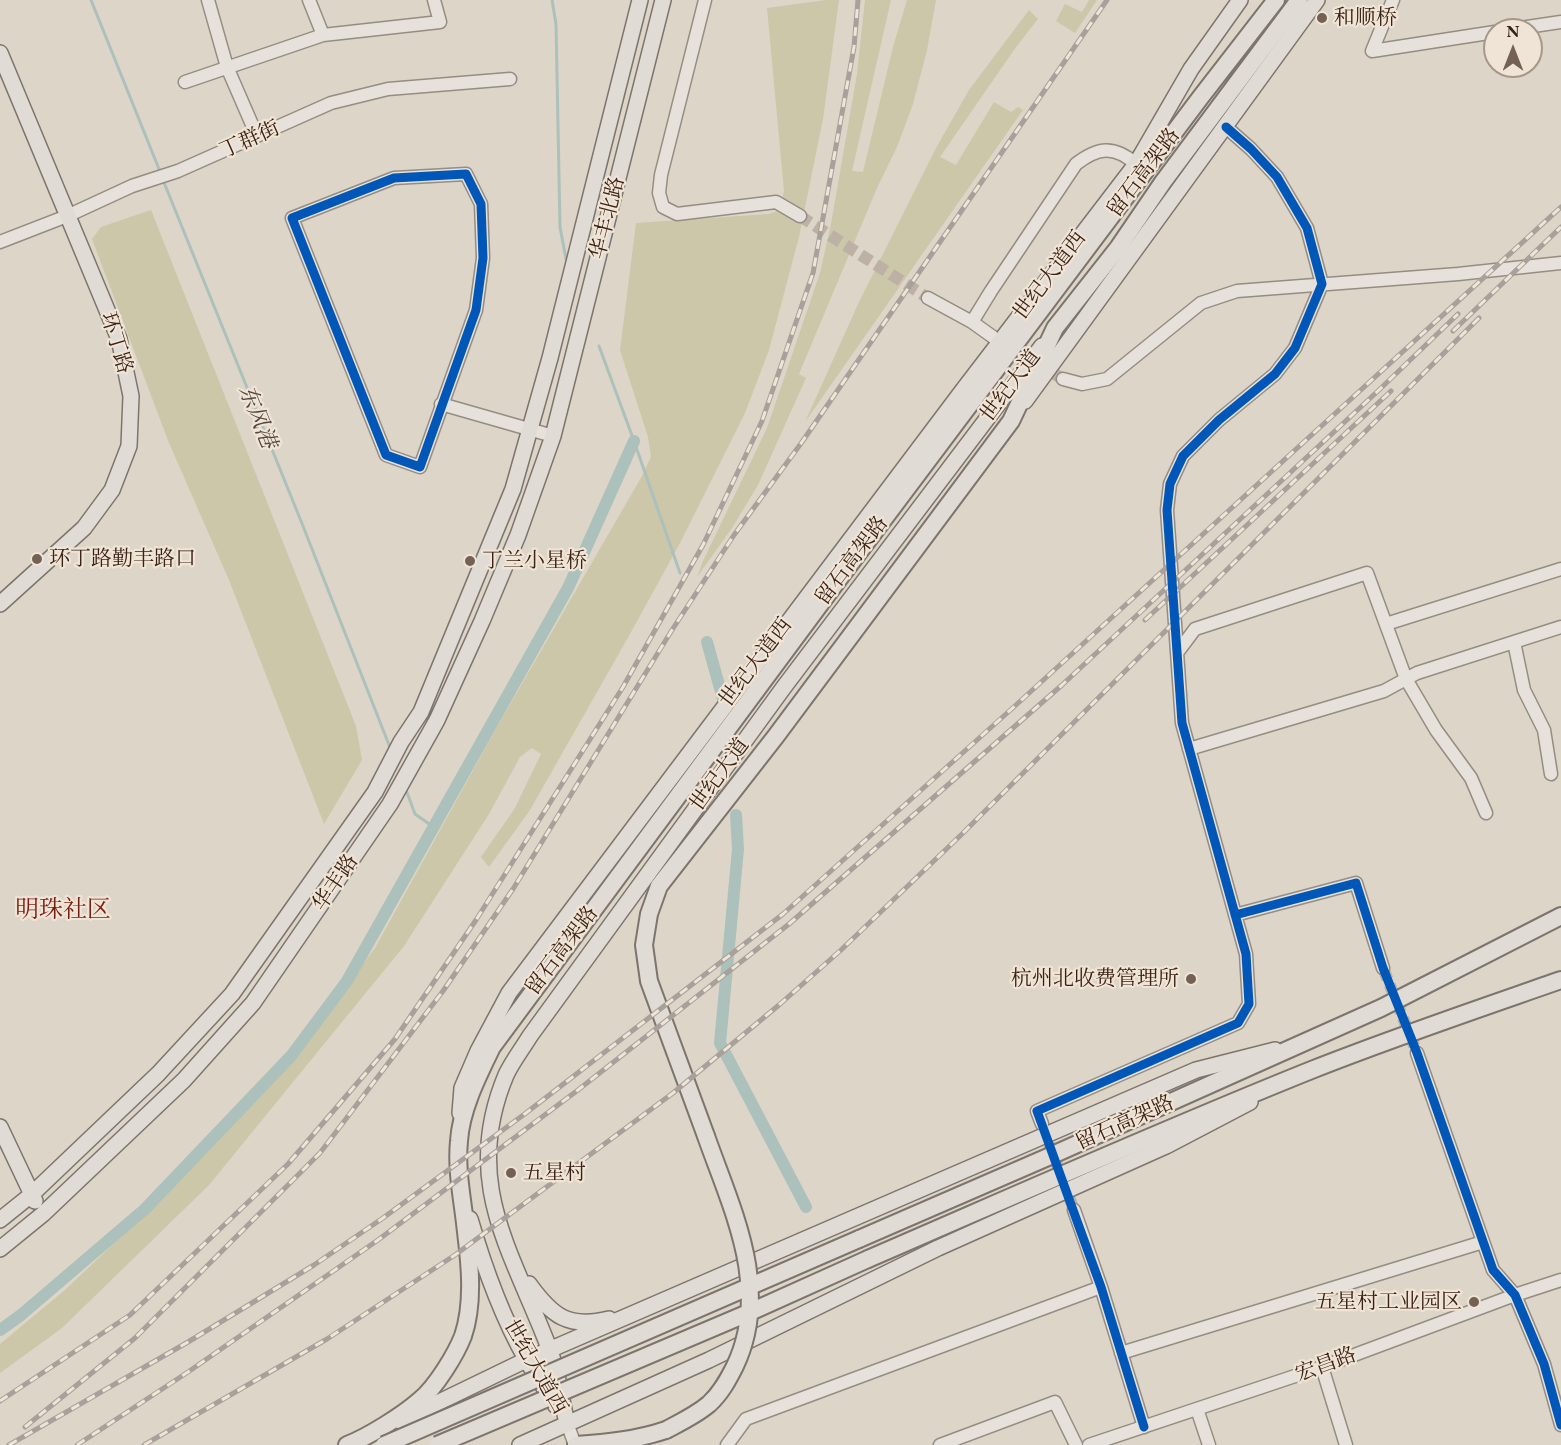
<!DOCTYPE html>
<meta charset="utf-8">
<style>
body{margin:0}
#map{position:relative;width:1561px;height:1445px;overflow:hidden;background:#ddd5c8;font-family:"EB Garamond",serif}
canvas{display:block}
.north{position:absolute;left:1483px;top:18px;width:60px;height:60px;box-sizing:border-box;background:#efe4d5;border:2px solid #a79689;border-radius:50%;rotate:0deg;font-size:16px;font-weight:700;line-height:24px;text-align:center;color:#3b2217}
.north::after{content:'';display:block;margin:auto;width:21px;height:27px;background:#746155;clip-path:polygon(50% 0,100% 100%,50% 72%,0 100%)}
</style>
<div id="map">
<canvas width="1561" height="1445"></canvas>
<div class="north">N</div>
</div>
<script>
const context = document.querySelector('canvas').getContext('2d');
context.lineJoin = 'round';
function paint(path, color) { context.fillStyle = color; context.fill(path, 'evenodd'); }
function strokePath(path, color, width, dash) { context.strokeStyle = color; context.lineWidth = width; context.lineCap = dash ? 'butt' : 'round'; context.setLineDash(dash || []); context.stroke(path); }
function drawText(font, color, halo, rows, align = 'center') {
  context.font = font + ' "EB Garamond","Noto Serif SC",serif'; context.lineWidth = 4.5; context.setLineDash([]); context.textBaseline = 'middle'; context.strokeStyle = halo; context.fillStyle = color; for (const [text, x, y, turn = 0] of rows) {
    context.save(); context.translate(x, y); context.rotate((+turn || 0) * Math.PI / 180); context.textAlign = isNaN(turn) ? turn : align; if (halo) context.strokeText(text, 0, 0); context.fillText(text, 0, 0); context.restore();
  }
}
paint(new Path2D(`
 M826 0H839L823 119 799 237 769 350 745 413 680 543 630 634 530 810 489 867 481 857 515 808 541 754 532 748 520 757 489 814 404 946 209 1185 62 1328 0 1373V1344L65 1290 148 1211 238 1117 325 1015 375 948 497 727 642 476 651 457 648 437 620 350 636 223 769 214 780 210 784 191 767 8Z
 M865 0H891L852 171 863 172 893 47 907 0H936L927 50 913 104 897 147 877 188 799 374 806 378 758 485 732 528 697 577 703 561 767 428 820 273 831 224 857 74Z
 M1089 0H1097L1075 33 1056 21 1065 4 1082 12Z
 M1029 10 1038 19 1016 47 940 157 956 165 994 102 1011 112 1018 107 1023 110 805 422 859 302 936 148 969 90Z
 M151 210 356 726 362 760 324 824 229 580 169 443 92 239 101 227Z`), '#cbc7a8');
strokePath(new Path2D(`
 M91 0 161 174
 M552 0 556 24 560 227 566 259
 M163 180 301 521 391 750
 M599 346 634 441 680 573
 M405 787 415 814 432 826`), '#acc1bb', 3);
strokePath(new Path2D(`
 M707 642 723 699
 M736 815 738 849 720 1043 806 1207
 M0 1330 21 1315 145 1209 291 1056 347 981 568 588 634 441`), '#acc1bb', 12);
strokePath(new Path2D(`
 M800 216 928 298
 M1007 345 1063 379
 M1383 968 1417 1053
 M1043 1127 1074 1210`), '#bdb1a5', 12, [12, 6]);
const minor = new Path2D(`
 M208 0 227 67 257 136
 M309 0 323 35
 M705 0 661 175 659 193 663 207 677 214 776 202 800 216
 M1393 0 1372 51 1495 32
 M1507 30 1561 22
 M185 82 323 35 440 22 434 0
 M466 174 481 204 483 258 476 310 420 467 386 455 292 218 394 178Z
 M0 242 67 216 132 186 178 171 331 103 388 89 510 79
 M928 298 972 322
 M993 337 972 322 991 291 1076 164C1098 147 1114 145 1136 164
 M1063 379 1082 384 1107 379 1201 303 1237 291 1458 274 1561 263
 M441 404 553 436
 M1386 624 1561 569
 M1514 642 1524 690 1544 730 1551 774
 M1177 653 1195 629 1367 573 1406 679 1436 730 1471 778 1486 813
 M1189 749 1384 691 1417 673 1561 627
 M1235 915 1356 883 1383 968
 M1417 1053 1493 1270 1515 1295 1544 1364 1561 1425
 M1042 1124 1037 1111 1238 1023 1249 1004 1246 954 1182 723 1167 510 1170 484 1183 456 1219 420 1275 374 1295 348 1322 284 1307 228 1277 177 1251 149 1226 127
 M1074 1210 1101 1287 1144 1427
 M1121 1353 1483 1242
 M1322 1367 1346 1445
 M1197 1409 1209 1445
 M567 1423 575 1445
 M727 1445 746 1419 1101 1287
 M940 1445 1055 1402 1076 1445
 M1089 1445 1322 1367 1515 1295 1561 1280`);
const major = new Path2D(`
 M0 53 119 339 131 396 129 446 112 490 84 528 0 604
 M1025 401 1317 0
 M460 1113 462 1088 478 1051 509 993 963 390 1136 164 1191 69 1240 0
 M0 1127 35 1201
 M470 1219C484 1267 501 1315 526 1359 535 1375 546 1390 556 1406
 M0 1220 31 1195 158 1074 232 994 375 792 401 742 421 712 513 489 550 358 640 0
 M0 1249 43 1214 184 1080 253 1003 390 804 437 720 482 621 518 535 553 436 663 0
 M529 1284C552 1316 568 1329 609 1319
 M400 1421 526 1360 1196 1070 1275 1050
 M567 1423C561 1399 558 1372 549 1348 512 1251 461 1182 506 1075 512 1062 522 1049 530 1036L784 687 1042 346
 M520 1445 709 1360 938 1248 1166 1146 1250 1102`);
const highway = new Path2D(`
 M1136 164 1157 136
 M706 1136 649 981 644 945 649 914 659 886 776 736 1011 421 1055 328 1118 248 1163 182 1299 0
 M859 1239 1048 1157 1381 1008 1561 916
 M868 1259C1016 1195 1164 1129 1314 1069 1395 1037 1478 1009 1561 980
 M347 1445C368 1437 403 1415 420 1400 436 1387 456 1354 463 1336 474 1304 470 1264 466 1232 463 1201 456 1172 459 1141 461 1109 478 1076 492 1047L838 580 1200 98 1276 0
 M576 1445C607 1443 636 1440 666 1430`);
strokePath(minor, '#958d84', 15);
strokePath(major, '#7d756d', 18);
strokePath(highway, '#7d756d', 20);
strokePath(minor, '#e6e1da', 12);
strokePath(major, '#e0dbd4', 15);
strokePath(highway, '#e0dbd4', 16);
const rail = new Path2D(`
 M1453 331 1561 227
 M1145 620 1391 391
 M0 1401 130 1315 288 1164 395 1039 476 920 623 687 703 545 762 421 813 273 854 47 858 0
 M25 1427 135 1338 320 1153 443 991 513 889 672 630 734 535 802 442 1107 0
 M9 1445 188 1342 314 1265 383 1218 526 1113 783 914 1016 705 1561 207
 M77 1445 188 1372 378 1240 578 1090 789 924 1062 685 1379 390 1458 314
 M144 1445 327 1339 455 1255 673 1093 779 1005 841 950 962 834 1479 318`);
strokePath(rail, '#a7a09b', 5);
strokePath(rail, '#efe4d5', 3, [9]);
const highwayBridge = new Path2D(`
 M666 1430C681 1422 696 1415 709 1404 721 1393 728 1380 735 1366 772 1288 732 1210 706 1136
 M384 1445 859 1239
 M437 1445 748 1313 868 1259`);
strokePath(highwayBridge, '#7d756d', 20, []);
strokePath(highwayBridge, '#e0dbd4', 16);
strokePath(new Path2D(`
 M466 174 481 204 483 258 476 310 420 467 386 455 292 218 394 178Z
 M1235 915 1356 883 1383 968 1417 1053 1493 1270 1515 1295 1544 1364 1561 1425
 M1144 1427 1101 1287 1037 1111 1238 1023 1249 1004 1246 954 1182 723 1167 510 1170 484 1183 456 1219 420 1275 374 1295 348 1322 284 1307 228 1277 177 1251 149 1226 127`), '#0057b8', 9);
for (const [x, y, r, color] of [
 [1322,18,6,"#746155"],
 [37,559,6,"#746155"],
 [470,561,6,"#746155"],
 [1191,979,6,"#746155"],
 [511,1173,6,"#746155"],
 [1474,1302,6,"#746155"]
]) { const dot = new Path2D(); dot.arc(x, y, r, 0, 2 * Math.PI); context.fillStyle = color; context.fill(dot); strokePath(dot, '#efe4d5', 2); }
drawText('21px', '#3b2217', '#efe4d5', [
 ["和顺桥",1334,18],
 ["环丁路勤丰路口",49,559],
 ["丁兰小星桥",482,561],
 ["杭州北收费管理所",1179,979,"right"],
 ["五星村",523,1173],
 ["五星村工业园区",1462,1302,"right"]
], 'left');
drawText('21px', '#3b2217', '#efe4d5', [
 ["丁群街",250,140,-24],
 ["留石高架路",1144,173,-53],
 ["华丰北路",608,218,-76],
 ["世纪大道西",1050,276,-53],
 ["环丁路",116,343,73],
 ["世纪大道",1011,386,-53],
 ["留石高架路",852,561,-53],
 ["世纪大道西",756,663,-53],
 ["世纪大道",720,775,-54],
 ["华丰路",336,883,-56],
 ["留石高架路",562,951,-53],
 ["留石高架路",1125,1123,-24],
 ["宏昌路",1326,1365,-20],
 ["世纪大道西",535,1367,60]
]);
drawText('italic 22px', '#52483f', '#efe4d5', [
 ["东风港",257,417,68]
]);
drawText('24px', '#7a1f14', '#efe4d5', [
 ["明珠社区",63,910]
]);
</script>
